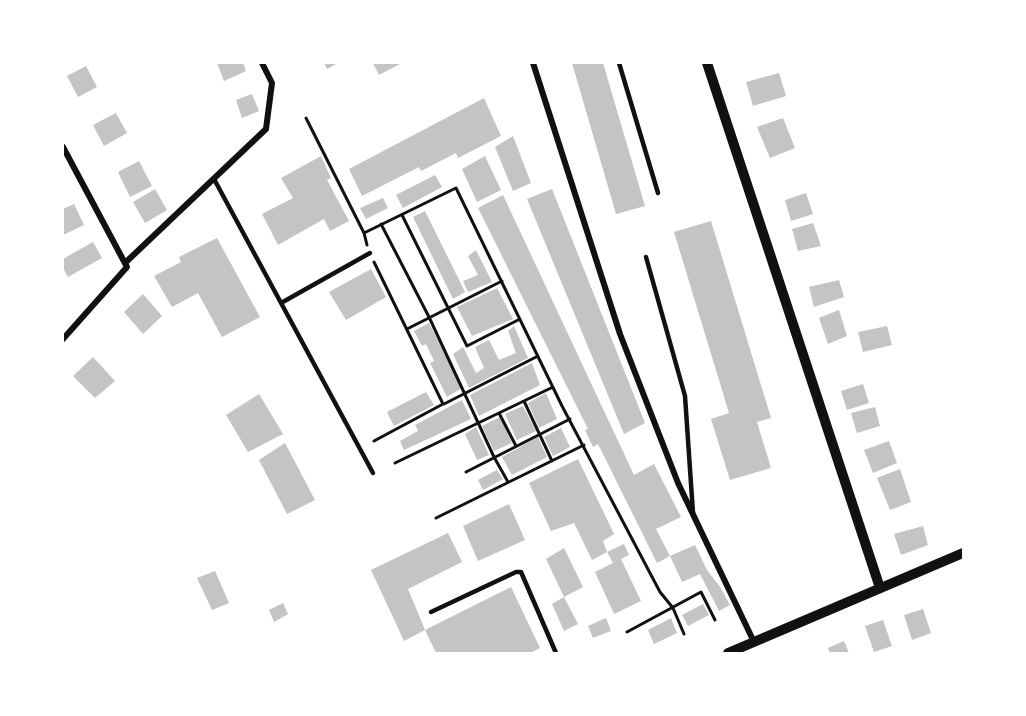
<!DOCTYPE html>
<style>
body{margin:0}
#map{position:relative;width:1026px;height:716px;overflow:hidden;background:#fff;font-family:Lora,serif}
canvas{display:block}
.frame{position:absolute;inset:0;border:64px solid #fff;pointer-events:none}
</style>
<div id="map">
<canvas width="1026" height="716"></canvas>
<div class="frame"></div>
</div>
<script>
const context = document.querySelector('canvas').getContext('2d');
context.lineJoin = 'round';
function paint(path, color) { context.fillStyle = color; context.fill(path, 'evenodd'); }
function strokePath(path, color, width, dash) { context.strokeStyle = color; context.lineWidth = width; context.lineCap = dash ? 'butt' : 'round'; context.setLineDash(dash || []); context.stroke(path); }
paint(new Path2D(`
 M217 63H243L246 71 224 81Z
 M324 63H338L327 69Z
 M373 63H402L379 75Z
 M572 63H603L645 206 616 214Z
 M86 66 97 87 78 97 67 76Z
 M779 73 786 96 753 106 746 82Z
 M252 94 259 111 242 118 236 100Z
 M484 98 501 136 458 158 456 153 421 171 419 167 362 196 349 169Z
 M116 113 127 133 104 146 93 125Z
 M783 118 795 148 770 158 757 127Z
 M513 136 531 183 513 191 495 147Z
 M321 156 331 178 327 180 349 221 330 231 324 219 278 245 262 214 293 198 281 178Z
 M485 156 501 190 477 202 462 169Z
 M139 161 152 186 130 197 118 172Z
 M435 175 442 187 403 208 396 195Z
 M155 189 167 210 145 223 133 202Z
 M552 189 645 423 624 434 527 199Z
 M806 193 813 214 791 221 785 200Z
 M503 195 634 475 654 464 681 517 656 529 670 556 657 563 598 444 593 447 585 430 588 429 478 208Z
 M383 198 388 208 366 219 360 208Z
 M74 204 84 225 63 235V209Z
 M425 211 465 292 453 299 413 217Z
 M711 221 771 418 757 422 771 468 730 480 711 419 729 413 674 232Z
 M813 223 821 246 798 251 792 229Z
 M217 238 260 317 222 337 198 293 172 307 154 276 181 262 179 257Z
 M93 242 102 258 68 277 63 268V259Z
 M476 250 492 282 468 292 463 281 478 275 468 256Z
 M371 269 386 297 346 320 329 292Z
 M839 280 844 297 814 307 809 287Z
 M497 288 513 319 472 336 457 307Z
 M143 294 162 316 143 334 124 312Z
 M839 310 847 336 828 344 819 318Z
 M429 323 462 388 447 397 430 363 434 361 426 344 422 346 414 331Z
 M514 326 528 358 469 388 453 354 463 347 476 373 484 368 475 347 489 340 499 360 516 353 508 331Z
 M887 326 892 345 863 352 858 332Z
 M93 357 115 381 95 398 73 376Z
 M532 363 540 385 479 416 470 395Z
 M863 384 869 403 847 410 841 391Z
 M426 392 434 405 394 426 387 412Z
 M546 393 557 419 539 428 528 403Z
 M259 394 283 434 248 452 226 415Z
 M462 400 471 419 404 450 400 441 418 431 415 425Z
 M523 406 536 431 517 440 505 414Z
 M875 407 880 426 857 433 851 413Z
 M500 417 512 443 494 451 482 426Z
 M476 427 489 455 477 460 465 434Z
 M561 428 570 447 553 456 544 437Z
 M538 437 547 457 512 475 502 457Z
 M889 441 897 463 873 473 864 450Z
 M285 443 315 500 287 514 259 460Z
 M578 459 614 534 603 541 607 552 592 560 574 523 551 531 529 483Z
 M900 469 911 502 890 510 877 478Z
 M497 470 503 479 483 490 478 480Z
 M509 504 525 540 478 561 463 526Z
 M923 526 928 545 901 555 894 534Z
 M448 533 462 562 408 589 425 630 404 641 371 570Z
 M624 544 629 555 621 559 641 601 614 614 595 572 613 563 607 552Z
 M695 545 707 570 721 588 730 605 719 611 700 574 682 582 670 556Z
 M564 548 583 587 564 597 546 559Z
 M215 571 229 603 212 610 197 578Z
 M511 587 540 648 530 653H436L425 630Z
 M564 597 578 624 564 631 552 604Z
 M283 603 288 614 274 622 269 610Z
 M703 604 709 615 688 626 682 615Z
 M923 609 931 633 912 640 904 615Z
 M606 618 611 631 593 638 588 626Z
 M671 618 677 633 654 644 648 630Z
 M883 620 892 646 874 652 865 626Z
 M844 641 849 653H830L828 648Z`), '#c4c4c4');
strokePath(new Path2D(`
 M306 118 364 233
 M402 215 467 346 520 319
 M381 224 429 317 494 457 508 482
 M367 245 364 233 456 188 562 406 660 592 673 608 684 634
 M374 262 443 404 374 441
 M407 329 502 281
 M524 401 552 461
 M444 404 538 356
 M499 413 516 446
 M395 463 553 387
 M466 472 570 419
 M436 518 584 445
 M627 632 701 592 715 620`), '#111', 3);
strokePath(new Path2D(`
 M619 63 658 193
 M214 179 373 473
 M646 257 685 396 693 513
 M281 303 370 253
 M431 612 516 572H521L556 653`), '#111', 4.5);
strokePath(new Path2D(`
 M533 63 620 334 678 483 754 642
 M63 147 127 267 63 339
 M125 263 266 129 272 83 262 63`), '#111', 6);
strokePath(new Path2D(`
 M707 63 880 588
 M728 653 963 553`), '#111', 10);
</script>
